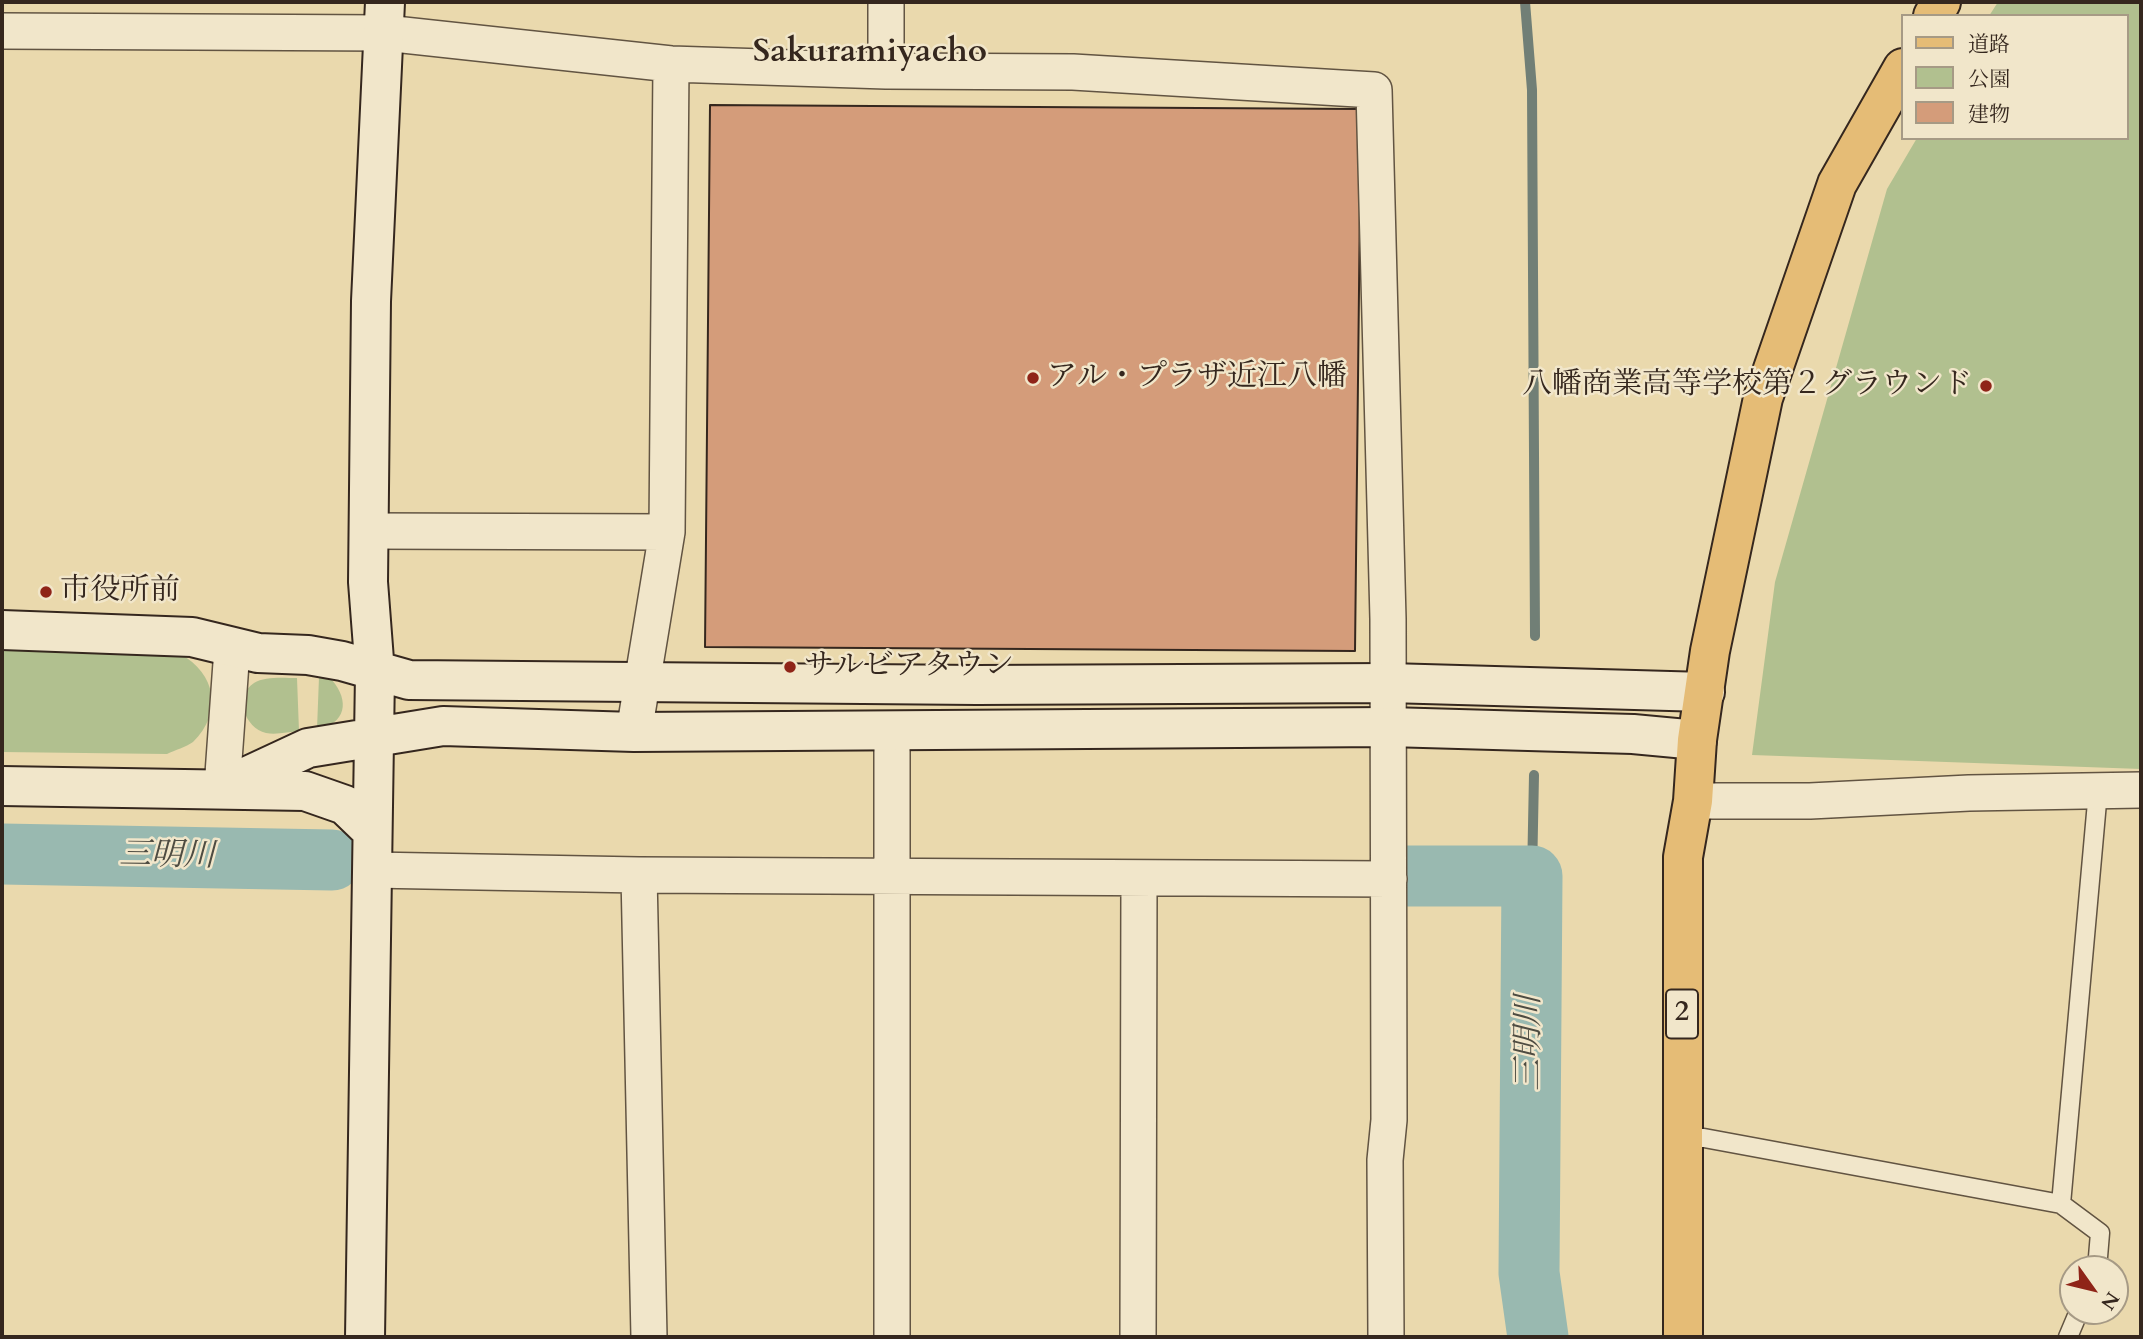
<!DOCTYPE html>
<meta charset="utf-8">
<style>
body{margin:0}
#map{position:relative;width:2143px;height:1339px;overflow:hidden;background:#ead9ad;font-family:Cardo,"Noto Serif JP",serif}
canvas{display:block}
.frame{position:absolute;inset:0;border:4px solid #35271e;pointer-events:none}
.legend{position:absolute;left:1901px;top:14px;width:228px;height:126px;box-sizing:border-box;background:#f1e6ca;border:2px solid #a69a85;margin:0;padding:9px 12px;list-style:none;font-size:21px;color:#35271e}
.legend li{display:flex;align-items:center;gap:14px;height:35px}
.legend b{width:35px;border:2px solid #a69a85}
.north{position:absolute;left:2059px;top:1255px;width:70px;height:70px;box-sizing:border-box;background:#f1e6ca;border:2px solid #a69a85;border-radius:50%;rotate:124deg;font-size:19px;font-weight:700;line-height:28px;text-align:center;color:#35271e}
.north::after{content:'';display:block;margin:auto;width:24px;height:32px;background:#8f2418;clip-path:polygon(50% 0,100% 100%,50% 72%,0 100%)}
</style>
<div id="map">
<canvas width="2143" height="1339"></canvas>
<div class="frame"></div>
<ul class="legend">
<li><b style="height:9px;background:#e5bc76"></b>道路</li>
<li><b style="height:19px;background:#b1c08f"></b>公園</li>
<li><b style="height:19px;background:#d49c7a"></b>建物</li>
</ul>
<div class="north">N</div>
</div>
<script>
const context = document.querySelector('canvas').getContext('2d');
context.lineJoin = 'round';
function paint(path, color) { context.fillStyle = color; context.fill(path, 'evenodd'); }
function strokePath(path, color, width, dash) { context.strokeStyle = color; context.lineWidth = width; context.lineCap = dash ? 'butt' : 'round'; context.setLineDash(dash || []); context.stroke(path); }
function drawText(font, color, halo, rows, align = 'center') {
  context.font = font + ' Cardo,"Noto Serif JP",serif'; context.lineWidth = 5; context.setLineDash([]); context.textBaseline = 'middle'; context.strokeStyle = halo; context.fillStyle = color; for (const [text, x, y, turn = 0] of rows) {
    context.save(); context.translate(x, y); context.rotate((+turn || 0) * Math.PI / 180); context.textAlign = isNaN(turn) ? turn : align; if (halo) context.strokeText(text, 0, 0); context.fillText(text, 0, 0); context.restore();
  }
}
paint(new Path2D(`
 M1998 2H2141V769L1752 755 1775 582 1887 189 1917 138H2127V16H1989Z
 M2 649 180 654C216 673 223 713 193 742 186 747 175 750 167 754L2 752Z
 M319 677 332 680C350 701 346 724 317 729Z
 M297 678 299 731C289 732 276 735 266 733 245 728 233 696 254 683 265 676 284 678 297 678Z`), '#b1c08f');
strokePath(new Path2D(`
 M1525 2 1532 90 1535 636
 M1532 876 1534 775`), '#717f76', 10);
strokePath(new Path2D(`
 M2 854 332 860
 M1404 876H1532L1529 1273 1538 1337`), '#99b9b0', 61);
const building = new Path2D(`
 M710 105 1361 109 1355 651 705 647Z`);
paint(building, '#d49c7a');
strokePath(building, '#35271e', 2);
const lane = new Path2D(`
 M1682 1138H1704L2061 1204
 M2097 1269 2100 1233 2061 1204 2098 791
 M2068 1337 2079 1311`);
const street = new Path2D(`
 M886 2V71
 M2 31 385 33 671 64 886 71 1073 72 1374 90 1388 619 1389 1120 1385 1160 1386 1337
 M369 531 667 532
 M892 731V1337
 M634 732 667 532 671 64
 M222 788 232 649
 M1693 801H1810L1969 793 2141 790
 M372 870 639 875 1389 879
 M639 875 649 1337
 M1138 1337 1139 878`);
const secondary = new Path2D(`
 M2 630 192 637 258 653 308 655 342 661 409 680 977 685 1389 683 1705 692
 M2 786 305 791 345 805 372 831
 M222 788 308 748 443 726 634 732 1389 727 1633 734 1697 740
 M365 1337 375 673 368 582 371 301 385 2`);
const primary = new Path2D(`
 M1933 16 1941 2
 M1683 1337V857L1693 801 1697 740 1710 651 1763 398 1837 184 1903 68`);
strokePath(lane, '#625442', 21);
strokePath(street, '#625442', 38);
strokePath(secondary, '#35271e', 42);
strokePath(primary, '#35271e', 42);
strokePath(lane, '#f1e6ca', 18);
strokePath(street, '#f1e6ca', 35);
strokePath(secondary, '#f1e6ca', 38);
strokePath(primary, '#e5bc76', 38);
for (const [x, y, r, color] of [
 [1033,378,7,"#8f2418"],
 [1986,386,7,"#8f2418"],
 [46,592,7,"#8f2418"],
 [790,667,7,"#8f2418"]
]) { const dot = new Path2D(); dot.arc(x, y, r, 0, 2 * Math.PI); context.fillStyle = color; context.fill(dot); strokePath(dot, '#f1e6ca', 2.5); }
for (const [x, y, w] of [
 [1682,1014,32]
]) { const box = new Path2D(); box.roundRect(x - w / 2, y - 24.5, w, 49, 5); context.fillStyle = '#f1e6ca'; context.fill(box); strokePath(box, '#35271e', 2); }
drawText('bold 28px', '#35271e', null, [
 ["2",1682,1014]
]);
drawText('30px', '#35271e', '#f1e6ca', [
 ["アル・プラザ近江八幡",1047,378],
 ["八幡商業高等学校第２グラウンド",1972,386,"right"],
 ["市役所前",60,592],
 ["サルビアタウン",804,667]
], 'left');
drawText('italic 32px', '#4e4c42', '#f1e6ca', [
 ["三明川",167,857,1],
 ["三明川",1531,1043,-90]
]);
drawText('bold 33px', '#35271e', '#f1e6ca', [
 ["Sakuramiyacho",870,53]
]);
</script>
